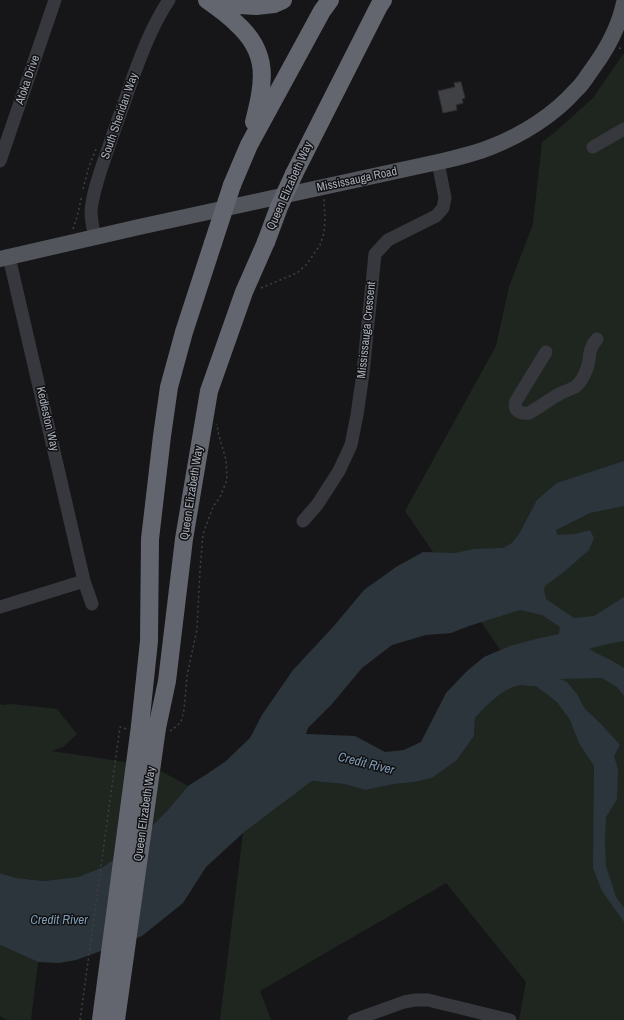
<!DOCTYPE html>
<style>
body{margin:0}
canvas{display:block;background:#161618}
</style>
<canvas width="624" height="1020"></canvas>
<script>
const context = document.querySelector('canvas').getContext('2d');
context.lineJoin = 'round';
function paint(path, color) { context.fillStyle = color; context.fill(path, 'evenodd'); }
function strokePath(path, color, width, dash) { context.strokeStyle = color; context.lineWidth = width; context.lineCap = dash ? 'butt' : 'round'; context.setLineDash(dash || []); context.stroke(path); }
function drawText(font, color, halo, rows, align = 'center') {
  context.font = font + ' "Archivo Narrow",sans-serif'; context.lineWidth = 3; context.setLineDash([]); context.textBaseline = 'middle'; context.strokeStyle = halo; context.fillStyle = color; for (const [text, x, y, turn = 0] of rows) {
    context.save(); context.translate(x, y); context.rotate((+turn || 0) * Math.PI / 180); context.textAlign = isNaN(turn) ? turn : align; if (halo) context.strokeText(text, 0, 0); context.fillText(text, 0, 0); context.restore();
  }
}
paint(new Path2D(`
 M624 53V1020H519L526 982 446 883 260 991 271 1020H220L243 833 312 781 344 784 365 790 394 784 415 782 432 778 457 760 474 736 475 718C485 707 500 691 515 686 518 686 522 686 525 686L405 511 496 346 509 287 533 224 542 142 554 133 593 98Z
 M0 704 4 705 11 704 57 709 77 734 63 747 51 751 152 766 188 786 166 812 129 849 103 867 78 877 44 881 16 878 0 873Z
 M0 945 38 962 31 1020H7L0 1016Z`), '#1e261f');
paint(new Path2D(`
 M624 461V506L590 513 556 530 557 535 575 534 590 530 594 538 589 550 565 571 545 586 544 590 546 599 574 618 594 616 624 597V641L603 645 589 649C601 656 613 660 624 668V696L617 687 602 678 560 679 567 682 577 694 585 709 600 723 620 745 614 756 618 769 617 799 606 817 605 841 606 866 616 897 624 908V922L602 891 593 868 594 766 579 743 570 720 557 702 536 686C529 686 523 685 517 686 502 689 484 708 475 718L474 736 457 760 432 778 415 782 394 784 365 790 344 784 312 781 243 833 206 867 183 903 142 936 76 960 59 963 38 962 0 945V873L16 878 44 881 78 877 103 867 129 849 166 812 188 786 207 774 226 761 250 738 262 715 293 670 333 627 364 590 396 567 423 552 455 553 474 549 503 548 512 543 519 534 537 500 557 483ZM520 610 542 615 560 627 559 634 536 639 510 646 484 657 467 671 446 693 421 742 404 750 385 752 355 736 306 734 308 728 331 705 362 668 392 645 426 635 451 633 469 626Z`), '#2c353c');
const building = new Path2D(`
 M461 82 465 98 462 99 463 103 456 105 457 110 443 113 438 91 455 87 454 83Z`);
paint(building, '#404145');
strokePath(building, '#303034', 1);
strokePath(new Path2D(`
 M619 48 624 49
 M83 189 89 166 97 147
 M73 229 77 217 82 195
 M261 288 297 273 307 264 320 245 324 233 325 218 324 199
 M170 731 173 729 181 722 184 710 187 676 197 629 200 570 203 534 213 507 220 497 227 480 226 460 218 432 217 424
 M80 1020 120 727 127 729`), '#3d3f44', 1.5, [2, 3]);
strokePath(new Path2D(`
 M593 147 624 129
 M0 161 55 0
 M95 238C93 229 91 220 91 211 93 188 104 162 111 140 118 119 126 98 133 77 143 50 153 24 169 0
 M9 257 84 581 92 604
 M546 352 516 401C513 411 520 414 529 413 540 407 550 399 561 393 566 391 571 389 575 387 580 383 584 376 586 371 592 358 586 351 597 339
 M303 521 317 505 339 471 351 445 357 415 363 373 375 254 388 240 436 216 443 208 445 198 438 162
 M0 607 84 581
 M354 1020 404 1002 415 1000H428L510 1020`), '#37383d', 13);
strokePath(new Path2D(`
 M0 259 139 227 438 162C456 158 474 154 491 147 522 135 554 115 576 90 583 84 587 76 593 68 607 49 619 26 624 3`), '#53555c', 16);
strokePath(new Path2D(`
 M207 0C217 7 227 14 236 23 270 53 264 82 254 122
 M227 0 240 5 256 6 274 4 283 0
 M294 174 379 6 383 0
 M232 185 249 145 322 11 330 0
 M140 726 149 641 150 539 162 436 169 387 184 332 213 243
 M157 728 167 681 184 539 209 391 244 292 266 242`), '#63666e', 18);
strokePath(new Path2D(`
 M266 242 279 207 294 174
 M213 243 232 185
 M101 1020 140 726
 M116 1020 157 728`), '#63666e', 18);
drawText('12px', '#a8adb8', '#111113', [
 ["Atoka Drive",28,80,-71],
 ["South Sheridan Way",120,116,-71],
 ["Mississauga Road",357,180,-12],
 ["Queen Elizabeth Way",290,186,-66],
 ["Mississauga Crescent",367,330,-84],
 ["Kedleston Way",47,419,77],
 ["Queen Elizabeth Way",192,493,-81],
 ["Queen Elizabeth Way",145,814,-82]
]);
drawText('italic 13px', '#7f9bb3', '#111113', [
 ["Credit River",366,764,14],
 ["Credit River",59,921]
]);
</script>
